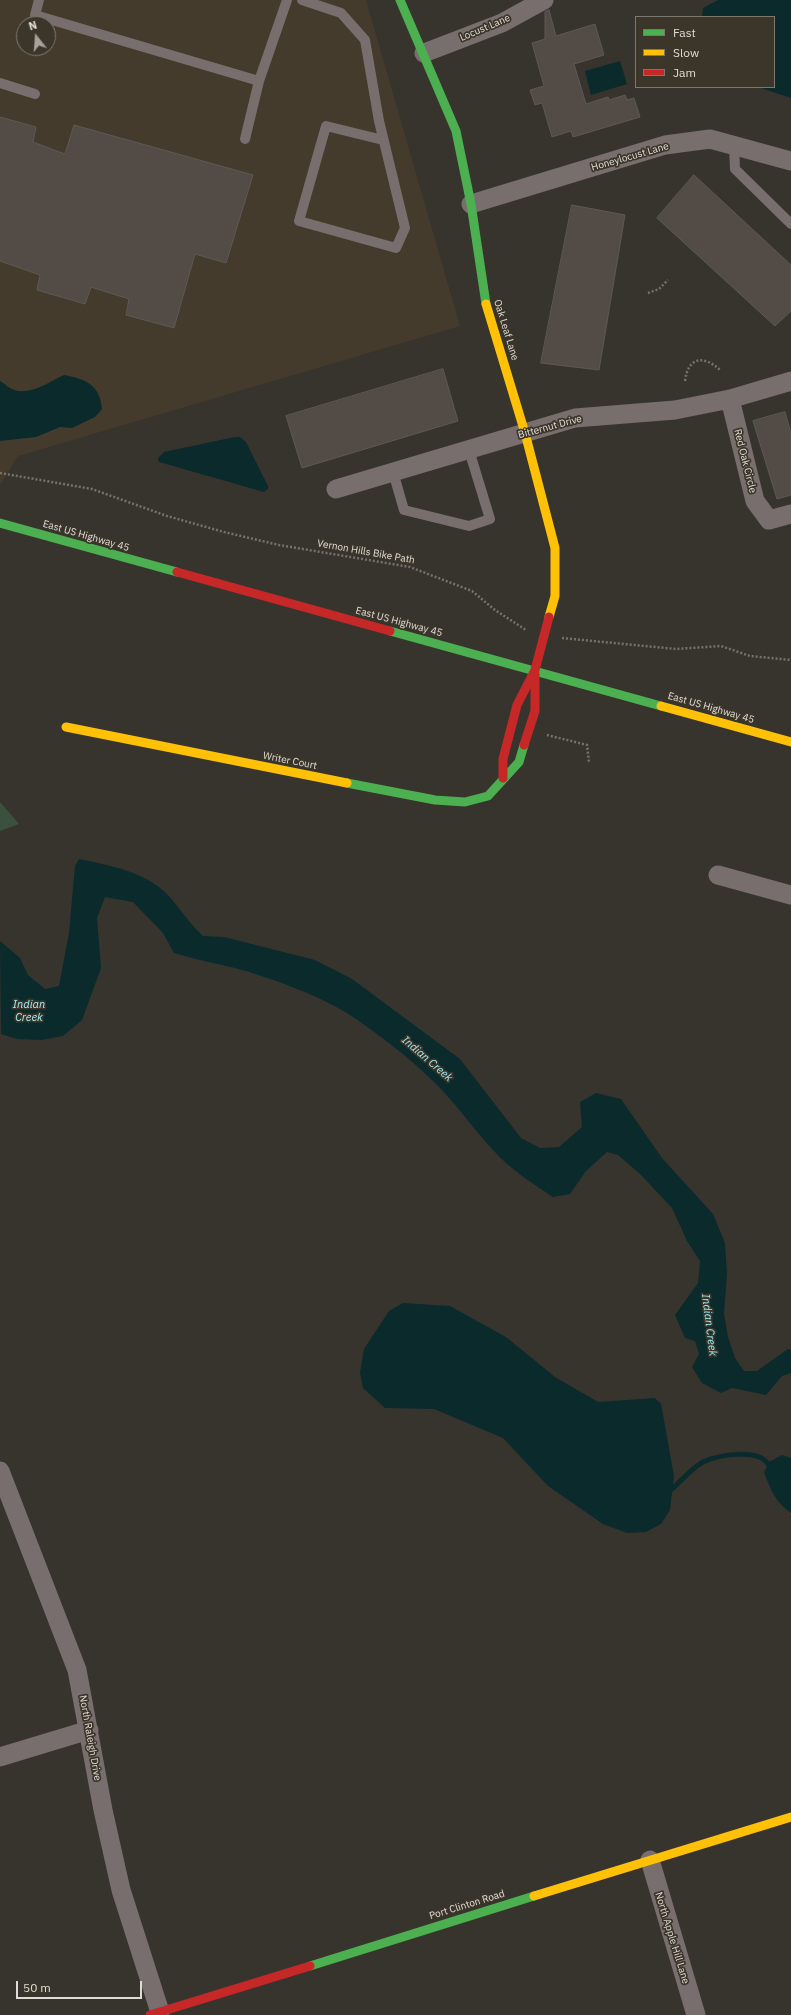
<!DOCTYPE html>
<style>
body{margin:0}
#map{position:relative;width:791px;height:2015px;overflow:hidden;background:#37342e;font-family:"IBM Plex Sans",sans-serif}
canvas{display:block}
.legend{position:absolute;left:635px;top:16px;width:140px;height:72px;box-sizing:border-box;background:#3b352a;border:1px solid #7d786e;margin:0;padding:5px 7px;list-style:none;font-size:12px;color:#e0dcd5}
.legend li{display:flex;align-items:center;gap:8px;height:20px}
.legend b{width:20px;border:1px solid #7d786e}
.north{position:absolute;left:16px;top:16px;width:40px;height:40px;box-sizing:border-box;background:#3b352a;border:1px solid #7d786e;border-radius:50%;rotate:343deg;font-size:11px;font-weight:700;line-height:16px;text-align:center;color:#e0dcd5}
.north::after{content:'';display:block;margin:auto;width:14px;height:18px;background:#a5a19b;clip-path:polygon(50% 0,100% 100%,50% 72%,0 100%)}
.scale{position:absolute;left:16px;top:1981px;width:126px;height:18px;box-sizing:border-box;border:2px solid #e0dcd5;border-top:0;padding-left:5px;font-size:12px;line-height:14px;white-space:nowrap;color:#e0dcd5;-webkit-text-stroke:3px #3b352a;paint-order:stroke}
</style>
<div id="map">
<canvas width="791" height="2015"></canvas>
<ul class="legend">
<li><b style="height:5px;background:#4caf50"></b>Fast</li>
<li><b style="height:5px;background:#ffc107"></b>Slow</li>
<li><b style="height:5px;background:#c62828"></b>Jam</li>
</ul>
<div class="north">N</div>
<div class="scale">50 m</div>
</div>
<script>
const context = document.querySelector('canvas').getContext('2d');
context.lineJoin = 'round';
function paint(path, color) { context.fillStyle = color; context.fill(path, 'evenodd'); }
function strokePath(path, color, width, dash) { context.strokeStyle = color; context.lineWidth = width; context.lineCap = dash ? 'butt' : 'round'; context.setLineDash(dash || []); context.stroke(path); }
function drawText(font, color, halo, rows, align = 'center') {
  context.font = font + ' "IBM Plex Sans",sans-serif'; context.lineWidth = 3.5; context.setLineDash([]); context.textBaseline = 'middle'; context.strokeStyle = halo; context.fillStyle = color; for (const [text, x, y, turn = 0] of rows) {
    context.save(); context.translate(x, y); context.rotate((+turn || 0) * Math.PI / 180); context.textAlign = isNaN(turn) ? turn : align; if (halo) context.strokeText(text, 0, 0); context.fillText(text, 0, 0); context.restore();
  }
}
paint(new Path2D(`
 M0 0H366L460 326 18 456 0 485ZM24 24H48V48H24Z`), '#443b2c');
paint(new Path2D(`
 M0 802 19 824 0 831Z`), '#3b513d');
paint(new Path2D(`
 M718 0H791V98L758 87H774V17H702L703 8Z
 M620 61 627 84 591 95 585 71Z
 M64 375C86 379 100 385 102 409L95 417 72 428 60 427 36 437 0 441V381C4 383 6 386 10 388 27 398 49 382 64 375Z
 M235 437H240L246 442 268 486V489L264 492 159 462 158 458 164 452Z
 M79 859C109 865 145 872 167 894 180 908 189 923 203 936L224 937 315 960 352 979 460 1059 521 1138 540 1148 559 1147 582 1127 580 1102 596 1093 621 1099 662 1158 713 1214 725 1243 727 1274 724 1314 728 1337 735 1358 744 1371H757L788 1349 791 1350V1373L782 1376 766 1395 732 1388 721 1393 702 1383 692 1367 699 1354 695 1341 685 1338 675 1315 698 1283 700 1261 687 1241 672 1208 641 1175 618 1155 607 1152 586 1171 570 1194 553 1197C532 1183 510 1169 493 1150 475 1131 460 1109 442 1090 416 1063 384 1038 353 1017 322 996 271 978 235 968 214 963 194 959 174 953L163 933 133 902 105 897 97 918 101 968 82 1020 63 1036 42 1040 17 1039 1 1034 0 941 20 958 28 975 45 989 59 986 69 933 75 866Z
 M403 1303 450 1306 506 1337 555 1377 598 1402 655 1398 661 1404 674 1476 670 1510 661 1524 646 1532 627 1533 603 1524 548 1486 503 1438 434 1409 385 1408 363 1388 360 1373 364 1349 389 1311Z
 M782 1455 791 1458V1513C776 1503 770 1489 764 1472L769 1462Z`), '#0a2a2c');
strokePath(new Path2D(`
 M672 1489C681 1481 692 1468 703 1462 718 1455 758 1448 768 1464`), '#0a2a2c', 5);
const building = new Path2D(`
 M549 10 556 36 595 24 604 55 574 64 586 104 608 97 609 100 625 95 627 100 634 98 640 117 573 137 571 131 552 137 542 103 535 105 530 90 544 86 532 43 545 39V12Z
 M0 117 36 127 33 142 65 154 74 125 253 175 226 263 195 254 174 328 126 315 129 299 91 287 85 304 37 290 40 275 0 261Z
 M694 175 791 265V311L775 326 657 218Z
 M572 205 625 215 599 370 541 363Z
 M443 369 458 421 302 468 286 416Z
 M785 412 791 433V495L777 499 753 421Z`);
paint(building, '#534c46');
strokePath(building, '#5c5955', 1);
strokePath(new Path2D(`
 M648 293 659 289 668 280
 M685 381C688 356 705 355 721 371
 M0 473 92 489 167 516 224 532 279 545 410 567 472 591 495 610 526 630
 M562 638 676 649 721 646 750 656 791 660
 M547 735 587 745 589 763`), '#78706f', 2.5, [2, 2]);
strokePath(new Path2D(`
 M39 0 35 15 259 81 287 0
 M302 0 341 13 365 40 379 121 405 228 396 248 299 221 326 126 383 140
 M0 83 35 94
 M245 139 259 81
 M734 145 735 169 791 224
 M393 472 404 510 469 526 490 519 469 450`), '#786e6d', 10);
strokePath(new Path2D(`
 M424 53 502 23 544 0
 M471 204 665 145 710 139 791 161
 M730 399 755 501 769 520 791 514
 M336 489 575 418 675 410 730 399 791 381
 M718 875 791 895
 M0 1471 77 1670 103 1810 121 1890 160 2012
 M0 1757 89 1730
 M650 1860 696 2015`), '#786e6d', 19);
strokePath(new Path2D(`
 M400 0 456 131 471 204 486 304
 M0 523 177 572
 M390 631 661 706
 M347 783 435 800 465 802 488 796 519 762 524 745
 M310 1966 534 1896`), '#4caf50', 9);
strokePath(new Path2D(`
 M486 304 525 433 555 548V596L549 617
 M661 706 791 742
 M66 727 347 783
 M534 1896 791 1817`), '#ffc107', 9);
strokePath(new Path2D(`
 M177 572 390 631
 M524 745 535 711V674
 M503 778V759L517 705 535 670 549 617
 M150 2015 310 1966`), '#c62828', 9);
drawText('10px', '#e0dcd5', '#3b352a', [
 ["Locust Lane",485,28,-23],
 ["Honeylocust Lane",630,157,-16],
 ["Oak Leaf Lane",506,330,73],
 ["Bitternut Drive",550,427,-15],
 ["Red Oak Circle",745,461,76],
 ["East US Highway 45",86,536,16],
 ["Vernon Hills Bike Path",366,552,10],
 ["East US Highway 45",399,622,15],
 ["East US Highway 45",711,708,16],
 ["Writer Court",290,761,11],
 ["North Raleigh Drive",90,1738,80],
 ["Port Clinton Road",467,1905,-17],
 ["North Apple Hill Lane",672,1938,73]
]);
drawText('italic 11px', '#9ff0f8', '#3b352a', [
 ["Indian",29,1005],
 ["Creek",29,1018],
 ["Indian Creek",427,1059,41],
 ["Indian Creek",709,1325,83]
]);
</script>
